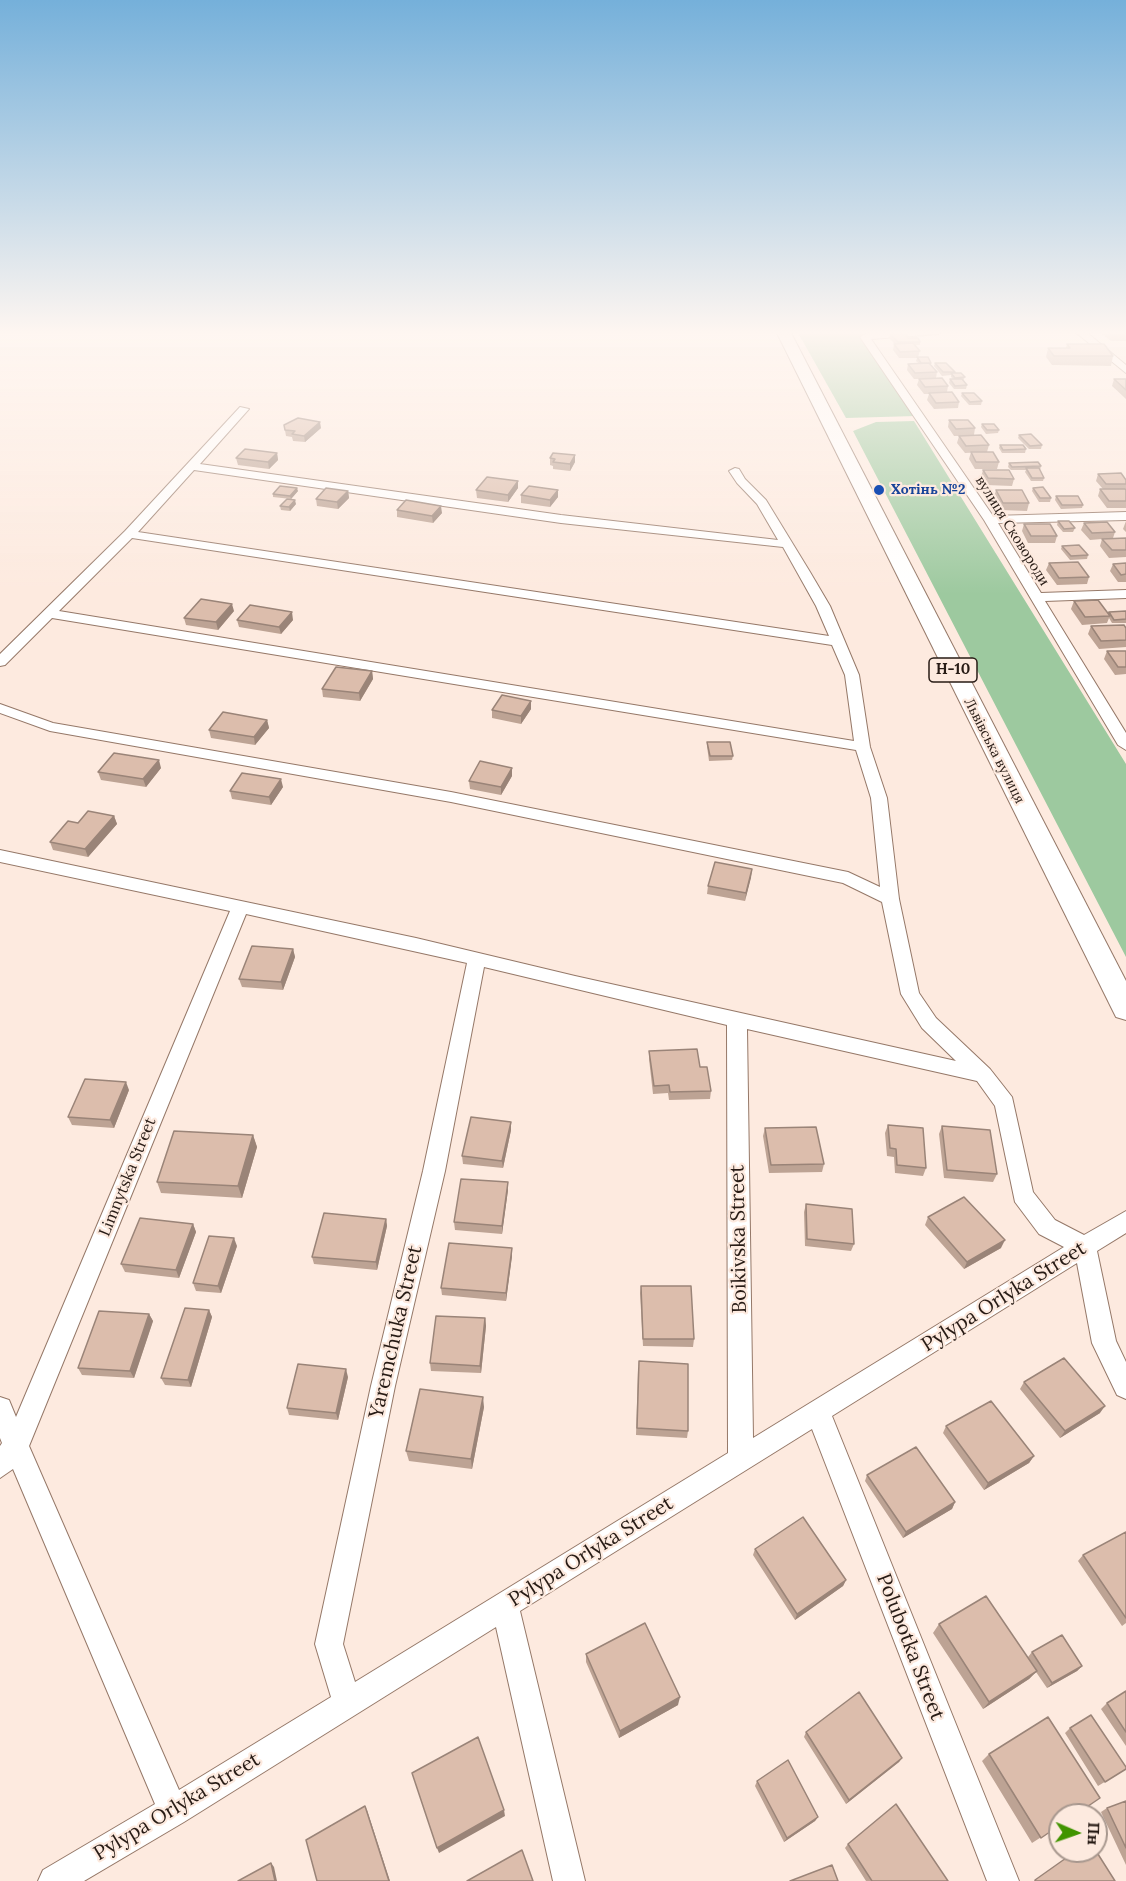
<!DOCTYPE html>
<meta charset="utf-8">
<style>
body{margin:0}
#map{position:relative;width:1126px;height:1881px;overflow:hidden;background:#fdeadf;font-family:Lora,serif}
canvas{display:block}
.north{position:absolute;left:1048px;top:1803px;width:60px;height:60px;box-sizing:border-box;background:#fdeadf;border:2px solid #a7978e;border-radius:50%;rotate:92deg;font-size:16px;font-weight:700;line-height:24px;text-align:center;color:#271b15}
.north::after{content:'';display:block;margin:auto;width:21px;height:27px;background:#419400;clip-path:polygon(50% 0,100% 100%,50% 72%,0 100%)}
</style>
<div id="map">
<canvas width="1126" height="1881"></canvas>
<div class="north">Пн</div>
</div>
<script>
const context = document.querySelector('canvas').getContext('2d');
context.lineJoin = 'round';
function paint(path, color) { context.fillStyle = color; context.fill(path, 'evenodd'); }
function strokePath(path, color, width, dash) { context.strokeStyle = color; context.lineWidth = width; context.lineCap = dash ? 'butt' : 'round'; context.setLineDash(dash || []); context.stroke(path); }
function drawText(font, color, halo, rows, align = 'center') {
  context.font = font + ' Lora,serif'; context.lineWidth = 4.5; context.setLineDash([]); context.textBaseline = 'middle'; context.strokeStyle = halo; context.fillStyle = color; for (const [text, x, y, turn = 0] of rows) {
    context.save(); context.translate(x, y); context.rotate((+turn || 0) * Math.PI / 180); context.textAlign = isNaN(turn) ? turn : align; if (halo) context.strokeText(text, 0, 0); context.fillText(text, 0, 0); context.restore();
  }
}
paint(new Path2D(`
 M797 331H861L916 416 846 418Z
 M914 421 1126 764V957L853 431 876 422Z`), '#9dc99f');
const street = new Path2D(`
 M904 331H943L938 334 871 339 993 516 1126 512V520L998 523 1041 593 1126 590V598L1045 601 1126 733V750L1118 745 984 520 860 337 865 334Z
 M1074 331H1085L1126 365V373Z
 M240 407 249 409 200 464 561 515 778 540 757 504 737 483 729 471 735 468 739 469 745 479 766 500 810 572 830 606 859 675 870 747 887 798 899 899 919 993 936 1018 990 1069 1012 1097 1033 1192 1055 1220 1084 1235 1126 1211V1233L1097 1251 1116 1341 1126 1362V1399L1117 1395 1092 1343 1077 1263 832 1416 1019 1881H987L812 1429 520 1611 585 1881H553L496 1627 184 1822 84 1881H38L43 1870 155 1804 13 1469 0 1478V1446L2 1443 0 1438V1397L9 1400 16 1417 230 911 0 862V850L416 938 575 976 956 1061 922 1028 901 994 882 902 843 883 451 802 50 731 0 713V704L53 723 451 792 848 872 880 887 871 798 856 750 52 618 5 665 0 666V654L125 531ZM194 470 561 523 783 547 816 606 829 636 138 532ZM132 538 832 645 845 675 854 741 59 611ZM246 914 467 963 423 1171 371 1386 315 1644 331 1697 179 1790 29 1446ZM484 967 727 1025 728 1453 355 1682 343 1644 395 1386 445 1171ZM747 1029 977 1081 995 1106 1015 1202 1039 1234 1064 1247 753 1438Z`);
const primary = new Path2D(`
 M776 331H790L1126 981V1020L1116 1017 1112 1009Z`);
strokePath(street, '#957868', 2);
strokePath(primary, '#957868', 2);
paint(street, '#fff');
paint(primary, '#fff');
paint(new Path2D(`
 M1101 331H1126V341H1111L1101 333Z
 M890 334 920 342V345H915L920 351 918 357 931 363V365L937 372 936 378 948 386 947 392 959 402 958 408 934 409 927 400 929 394H924L917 385 919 379H914L907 370 908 364 918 363 916 361 917 358H899L893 350 894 344H895L889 338Z
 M1067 344 1113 356 1111 366 1052 365 1046 357 1048 348H1066Z
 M935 363 955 372 954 373 965 377 963 381 967 385 966 389H954L949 383 950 379H953L951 377V375L942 376 934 366Z
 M1114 379H1126V399L1112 386Z
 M962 393 982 401 981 405H969L961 396Z
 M949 420 975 428 974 435 989 445 987 452 965 453 957 443 959 436H954L948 427Z
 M982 424 999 430 998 433 986 434 981 427Z
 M284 425 321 428 305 442 293 441 292 437 286 436Z
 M1019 435 1042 445 1041 449H1029L1018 438Z
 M1000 445 1026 449 1025 453H1002L999 448Z
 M971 452 999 462 997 469H975L969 459Z
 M277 453 278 460 269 469 238 465 236 458Z
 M575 455V462L570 471 553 469V466L550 465V458Z
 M1009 463 1041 466 1040 470 1044 478 1043 481H1031L1025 472 1026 470H1011L1008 467Z
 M983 470 1014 479 1012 486 986 485 981 477Z
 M1098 474 1126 480V508H1107L1098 496 1100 489H1103L1096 481Z
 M518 488 508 502 477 498 476 490Z
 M1033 488 1051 498 1050 502H1039L1032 491Z
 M558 490V497L550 507 521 503V495Z
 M996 490 1029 503 1027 511 1001 510 994 497Z
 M298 491 291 499 273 497V494Z
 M348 491 349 498 338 509 317 506 316 499Z
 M1056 496 1083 505 1082 508 1061 509 1055 500Z
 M296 504 290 511 281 510 280 506Z
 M397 510 442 513 433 523 397 517Z
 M1058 521 1075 528 1073 532H1063L1057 525Z
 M1126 521V532L1123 529Z
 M1084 523 1115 532 1113 538H1126V557L1109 558 1100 546 1102 539 1090 540 1081 530Z
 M1024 524 1057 536 1055 543H1028L1022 531Z
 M1062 546 1088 555 1087 559 1070 560 1061 549Z
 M1049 563 1089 577 1087 584 1057 585 1046 570Z
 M1126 563V582H1118L1110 571 1113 564Z
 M1074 601 1108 613 1109 612 1126 611V623H1112L1109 618 1107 623 1082 625 1071 609Z
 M234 611 218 630 186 625 184 618Z
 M237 620H293L281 634 239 627Z
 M1091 626 1126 628V647L1099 649 1088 634Z
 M1107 651H1126V674L1115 675 1104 659Z
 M372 671 373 679 360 701 323 697 322 689Z
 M531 709 521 724 492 718V710Z
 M267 720 269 728 255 745 211 738 209 730Z
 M707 742 733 756 732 760 709 761 707 746Z
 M161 768 146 787 101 780 98 772Z
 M512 776 501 795 470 789 469 781Z
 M283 787 271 805 232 799 230 791Z
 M114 816 117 824 88 857 53 850 50 842 78 823Z
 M752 869 745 901 707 894 708 886Z
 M293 949 295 957 283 990 242 987 239 979Z
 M649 1051 700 1067 711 1091 710 1099 669 1100 668 1093 653 1094 649 1059Z
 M129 1090 114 1128 72 1125 68 1117Z
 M888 1125 926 1168 923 1176 895 1173 894 1157 887 1156 885 1133Z
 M942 1126 997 1174 993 1182 944 1178 939 1134Z
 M765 1128 824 1164 822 1172 769 1173 763 1136Z
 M511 1130 503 1168 463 1164 462 1156Z
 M253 1135 257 1147 242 1198 161 1193 157 1182Z
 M508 1190 502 1234 455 1230 454 1222Z
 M806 1204 854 1244 851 1251 805 1246 804 1212Z
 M928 1217 1001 1248 964 1269 925 1225Z
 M386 1219 387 1226 377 1270 314 1264 312 1257Z
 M193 1224 196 1232 179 1278 125 1272 121 1264Z
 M237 1246 221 1293 196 1291 193 1283Z
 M512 1256 506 1301 442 1295 441 1288Z
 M641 1286 694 1339 693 1347 643 1346 640 1293Z
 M209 1310 212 1317 191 1387 165 1385 161 1378Z
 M149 1314 153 1321 134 1378 82 1375 78 1368Z
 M485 1318 486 1326 481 1373 431 1371 430 1363Z
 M638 1368 688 1431 687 1438 636 1435Z
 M348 1377 338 1420 289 1415 287 1408Z
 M1024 1382 1100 1413 1060 1438 1020 1389Z
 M484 1407 472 1469 409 1461 406 1451Z
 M946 1426 1034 1456 1029 1463 984 1490 943 1433Z
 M867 1475 955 1502 952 1509 903 1538 865 1481Z
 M1126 1532V1623L1122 1626 1078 1561 1083 1555Z
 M755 1549 846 1580 843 1586 795 1620 753 1555Z
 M939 1624 1028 1657 1032 1652 1082 1666 1077 1671 1047 1688 1036 1672 1029 1679 983 1709 933 1633Z
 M586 1654 678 1705 619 1738 586 1662Z
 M1126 1691V1746L1101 1709 1107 1703Z
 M1070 1728 1126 1769 1098 1786 1065 1733Z
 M806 1732 902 1758 899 1762 846 1804 804 1737Z
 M989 1754 1060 1825 1032 1843 982 1761Z
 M757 1781 818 1817 815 1821 784 1842 755 1786Z
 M1126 1801V1865L1101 1812 1107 1808Z
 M848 1844 948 1881H866L845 1848Z`), '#bda394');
paint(new Path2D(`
 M320 422 321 428 305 442 304 436Z
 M277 453 278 460 269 469 268 462Z
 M575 455V462L570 471V464Z
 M518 481V488L508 502V495Z
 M297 488 298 491 291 499 290 496Z
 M558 490V497L550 507V500Z
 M348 491 349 498 338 509 337 502Z
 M295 500 296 504 290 511 289 507Z
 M441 506 442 513 433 523 432 516Z
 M232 604 234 611 218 630 216 622Z
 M292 612 293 620 281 634 279 627Z
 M372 671 373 679 360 701 359 693Z
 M531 701V709L521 724V716Z
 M267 720 269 728 255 745 254 737Z
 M159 760 161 768 146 787 143 779Z
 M512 768V776L501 795V787Z
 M281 779 283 787 271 805 269 797Z
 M114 816 117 824 88 857 85 849Z
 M752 869 751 878 745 901 746 893Z
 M293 949 295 957 283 990 281 982Z
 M126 1082 129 1090 114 1128 110 1120Z
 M511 1122V1130L503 1168 502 1161Z
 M253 1135 257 1147 242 1198 238 1186Z
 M508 1182V1190L502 1234V1226Z
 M386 1219 387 1226 377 1270 376 1262Z
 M193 1224 196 1232 179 1278 176 1270Z
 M234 1238 237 1246 221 1293 218 1286Z
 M1005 1240 1001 1248 964 1269 967 1262Z
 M512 1248V1256L506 1301V1293Z
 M209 1310 212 1317 191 1387 188 1380Z
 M149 1314 153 1321 134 1378 130 1371Z
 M485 1318 486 1326 481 1373 480 1366Z
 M346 1369 348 1377 338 1420 336 1413Z
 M483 1397 484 1407 472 1469 471 1459Z
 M1105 1406 1100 1413 1060 1438 1065 1431Z
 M1034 1456 1029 1463 984 1490 988 1483Z
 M955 1502 952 1509 903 1538 906 1532Z
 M846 1580 843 1586 795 1620 797 1614Z
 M1082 1666 1077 1671 1047 1688 1052 1683Z
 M1037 1671 1029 1679 983 1709 989 1702Z
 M680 1697 678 1705 619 1738 620 1731Z
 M902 1758 899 1762 846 1804 849 1800Z
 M365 1806 367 1810 390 1881H389Z
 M504 1810 505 1816 439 1853 437 1848Z
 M818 1817 815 1821 784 1842 787 1838Z
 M271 1863 274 1867 277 1881H275Z`), '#9a8478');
const building = new Path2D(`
 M1108 331H1126V334L1113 335Z
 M890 334H906L908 338H918L920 342H898Z
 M913 343 920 351 900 352 894 344Z
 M1067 344H1104L1113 356H1054L1048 348H1070Z
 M917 357H928L931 363H921Z
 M929 363 937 372 915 373 908 364Z
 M935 363H946L955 372H943Z
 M951 373H961L965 377 955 378Z
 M942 378 948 386 925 387 919 379Z
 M950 379H962L967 385 955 386Z
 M1114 379H1126V390Z
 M952 392 959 402 936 403 929 393Z
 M962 393H974L982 401 970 402Z
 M298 418 320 422 304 436 292 434 295 431 285 430 284 425Z
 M949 420H968L975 428 956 429Z
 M982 424H994L999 430H987Z
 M1031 434 1042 445 1030 446 1019 435Z
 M981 435 989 445 966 446 959 436Z
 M1000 445H1023L1026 449 1003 450Z
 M245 449 277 453 268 462 236 458Z
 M971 452H993L999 462H976Z
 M553 453 575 455 570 464 553 462 555 459 550 458Z
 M1038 462 1041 466 1012 467 1009 463Z
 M1026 468H1039L1044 478H1032Z
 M983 470H1009L1014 479 988 478Z
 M1121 473 1126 480V484H1106L1098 474Z
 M487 477 518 481 508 495 476 490Z
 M280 486 297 488 290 496 273 494Z
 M529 486 558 490 550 500 521 495Z
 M1043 487 1051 498H1040L1033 488Z
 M326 488 348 491 337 502 316 499Z
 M1100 489H1125L1126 490V501H1109Z
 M996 490H1022L1029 503H1003Z
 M1056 496H1078L1083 505H1062Z
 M287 499 295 500 289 507 280 506Z
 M406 500 441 506 432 516 397 510Z
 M1058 521H1069L1075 528 1064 529Z
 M1107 522 1115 532 1092 533 1084 523Z
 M1024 524H1050L1057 536H1031Z
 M1126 538V550H1112L1102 539Z
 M1079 545 1088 555 1071 556 1062 546Z
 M1078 562 1089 577 1059 578 1049 563Z
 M1126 563V574L1121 575 1113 564Z
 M201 599 232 604 216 622 184 618Z
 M1098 600 1110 616 1085 617 1074 601Z
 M250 605 292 612 279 627 237 620Z
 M1126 611V619L1114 620 1109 612Z
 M1124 625 1126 628V640L1101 641 1091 626Z
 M1107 651H1126V667H1118Z
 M336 667 372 671 359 693 322 689Z
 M502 695 531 701 521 716 492 710Z
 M223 712 267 720 254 737 209 730Z
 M707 742H730L733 756H710Z
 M114 753 159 760 143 779 98 772Z
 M480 761 512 768 501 787 469 781Z
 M242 773 281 779 269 797 230 791Z
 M88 811 114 816 85 849 50 842 68 821 78 823Z
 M715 862 752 869 746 893 708 886Z
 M252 946 293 949 281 982 239 979Z
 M697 1049 700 1067H707L711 1091 670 1092 669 1085 654 1086 649 1051Z
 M85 1079 126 1082 110 1120 68 1117Z
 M471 1117 511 1122 502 1161 462 1156Z
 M888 1125 923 1128 926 1168 897 1165 896 1149 890 1148Z
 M942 1126 990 1130 997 1174 947 1170Z
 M816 1127 824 1164 771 1165 765 1128Z
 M174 1131 253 1135 238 1186 157 1182Z
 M461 1179 508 1182 502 1226 454 1222Z
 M964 1197 1005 1240 967 1262 928 1217Z
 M806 1204 852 1209 854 1244 807 1239Z
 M324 1213 386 1219 376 1262 312 1257Z
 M140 1218 193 1224 176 1270 121 1264Z
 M209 1236 234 1238 218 1286 193 1283Z
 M449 1243 512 1248 506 1293 441 1288Z
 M641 1286H691L694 1339H643Z
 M185 1308 209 1310 188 1380 161 1378Z
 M99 1311 149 1314 130 1371 78 1368Z
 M436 1316 485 1318 480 1366 430 1363Z
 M1064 1358 1105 1406 1065 1431 1024 1382Z
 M639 1361 688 1364V1431L637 1428Z
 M298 1364 346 1369 336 1413 287 1408Z
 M420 1389 483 1397 471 1459 406 1451Z
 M991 1401 1034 1456 988 1483 946 1426Z
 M916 1447 955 1502 906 1532 867 1475Z
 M803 1517 846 1580 797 1614 755 1549Z
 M1126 1532V1618L1083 1555Z
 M986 1596 1037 1671 989 1702 939 1624Z
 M645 1623 680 1697 620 1731 586 1654Z
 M1062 1635 1082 1666 1052 1683 1032 1652Z
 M1126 1691V1732L1107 1703Z
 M859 1692 902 1758 849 1800 806 1732Z
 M1091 1715 1126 1767V1769L1105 1782 1070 1728Z
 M1048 1717 1100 1798 1075 1815H1060V1825L1041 1838 989 1754Z
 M478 1737 504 1810 437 1848 412 1773Z
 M788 1760 818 1817 787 1838 757 1781Z
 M1126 1801V1848L1107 1808Z
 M896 1804 948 1881H872L848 1844Z
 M365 1806 389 1881H317L306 1840Z
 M522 1850 533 1881H467Z
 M1076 1851H1096L1115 1881H1035V1880Z
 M271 1863 275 1881H238Z
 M832 1865 838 1881H790Z`);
paint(building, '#dcbdac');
strokePath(building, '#9a8478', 1.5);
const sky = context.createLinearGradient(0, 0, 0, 594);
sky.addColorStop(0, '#75b0da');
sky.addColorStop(0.56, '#fef6f1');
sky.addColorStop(1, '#fef6f100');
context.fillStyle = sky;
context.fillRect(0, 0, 1126, 594);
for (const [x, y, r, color] of [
 [879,490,6,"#1a4fb4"]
]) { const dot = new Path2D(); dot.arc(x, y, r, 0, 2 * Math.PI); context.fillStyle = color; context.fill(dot); strokePath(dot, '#fdeadf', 2); }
drawText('bold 14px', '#164399', '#fdeadf', [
 ["Хотінь №2",891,490]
], 'left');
drawText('14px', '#271b15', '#fdeadf', [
 ["вулиця Сковороди",1012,531,58],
 ["Львівська вулиця",994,751,63]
]);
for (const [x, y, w] of [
 [953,670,48]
]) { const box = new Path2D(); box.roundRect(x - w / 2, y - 12, w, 24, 4.5); context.fillStyle = '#fdeadf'; context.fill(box); strokePath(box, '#271b15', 1.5); }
drawText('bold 15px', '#271b15', null, [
 ["Н-10",953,670]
]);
drawText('16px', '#271b15', '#fdeadf', [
 ["Limnytska Street",128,1177,-68]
]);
drawText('20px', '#271b15', '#fdeadf', [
 ["Boikivska Street",739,1239,-91],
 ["Pylypa Orlyka Street",1004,1297,-32],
 ["Yaremchuka Street",396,1332,-77],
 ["Pylypa Orlyka Street",591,1552,-32],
 ["Polubotka Street",910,1647,69],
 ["Pylypa Orlyka Street",177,1807,-31]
]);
</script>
